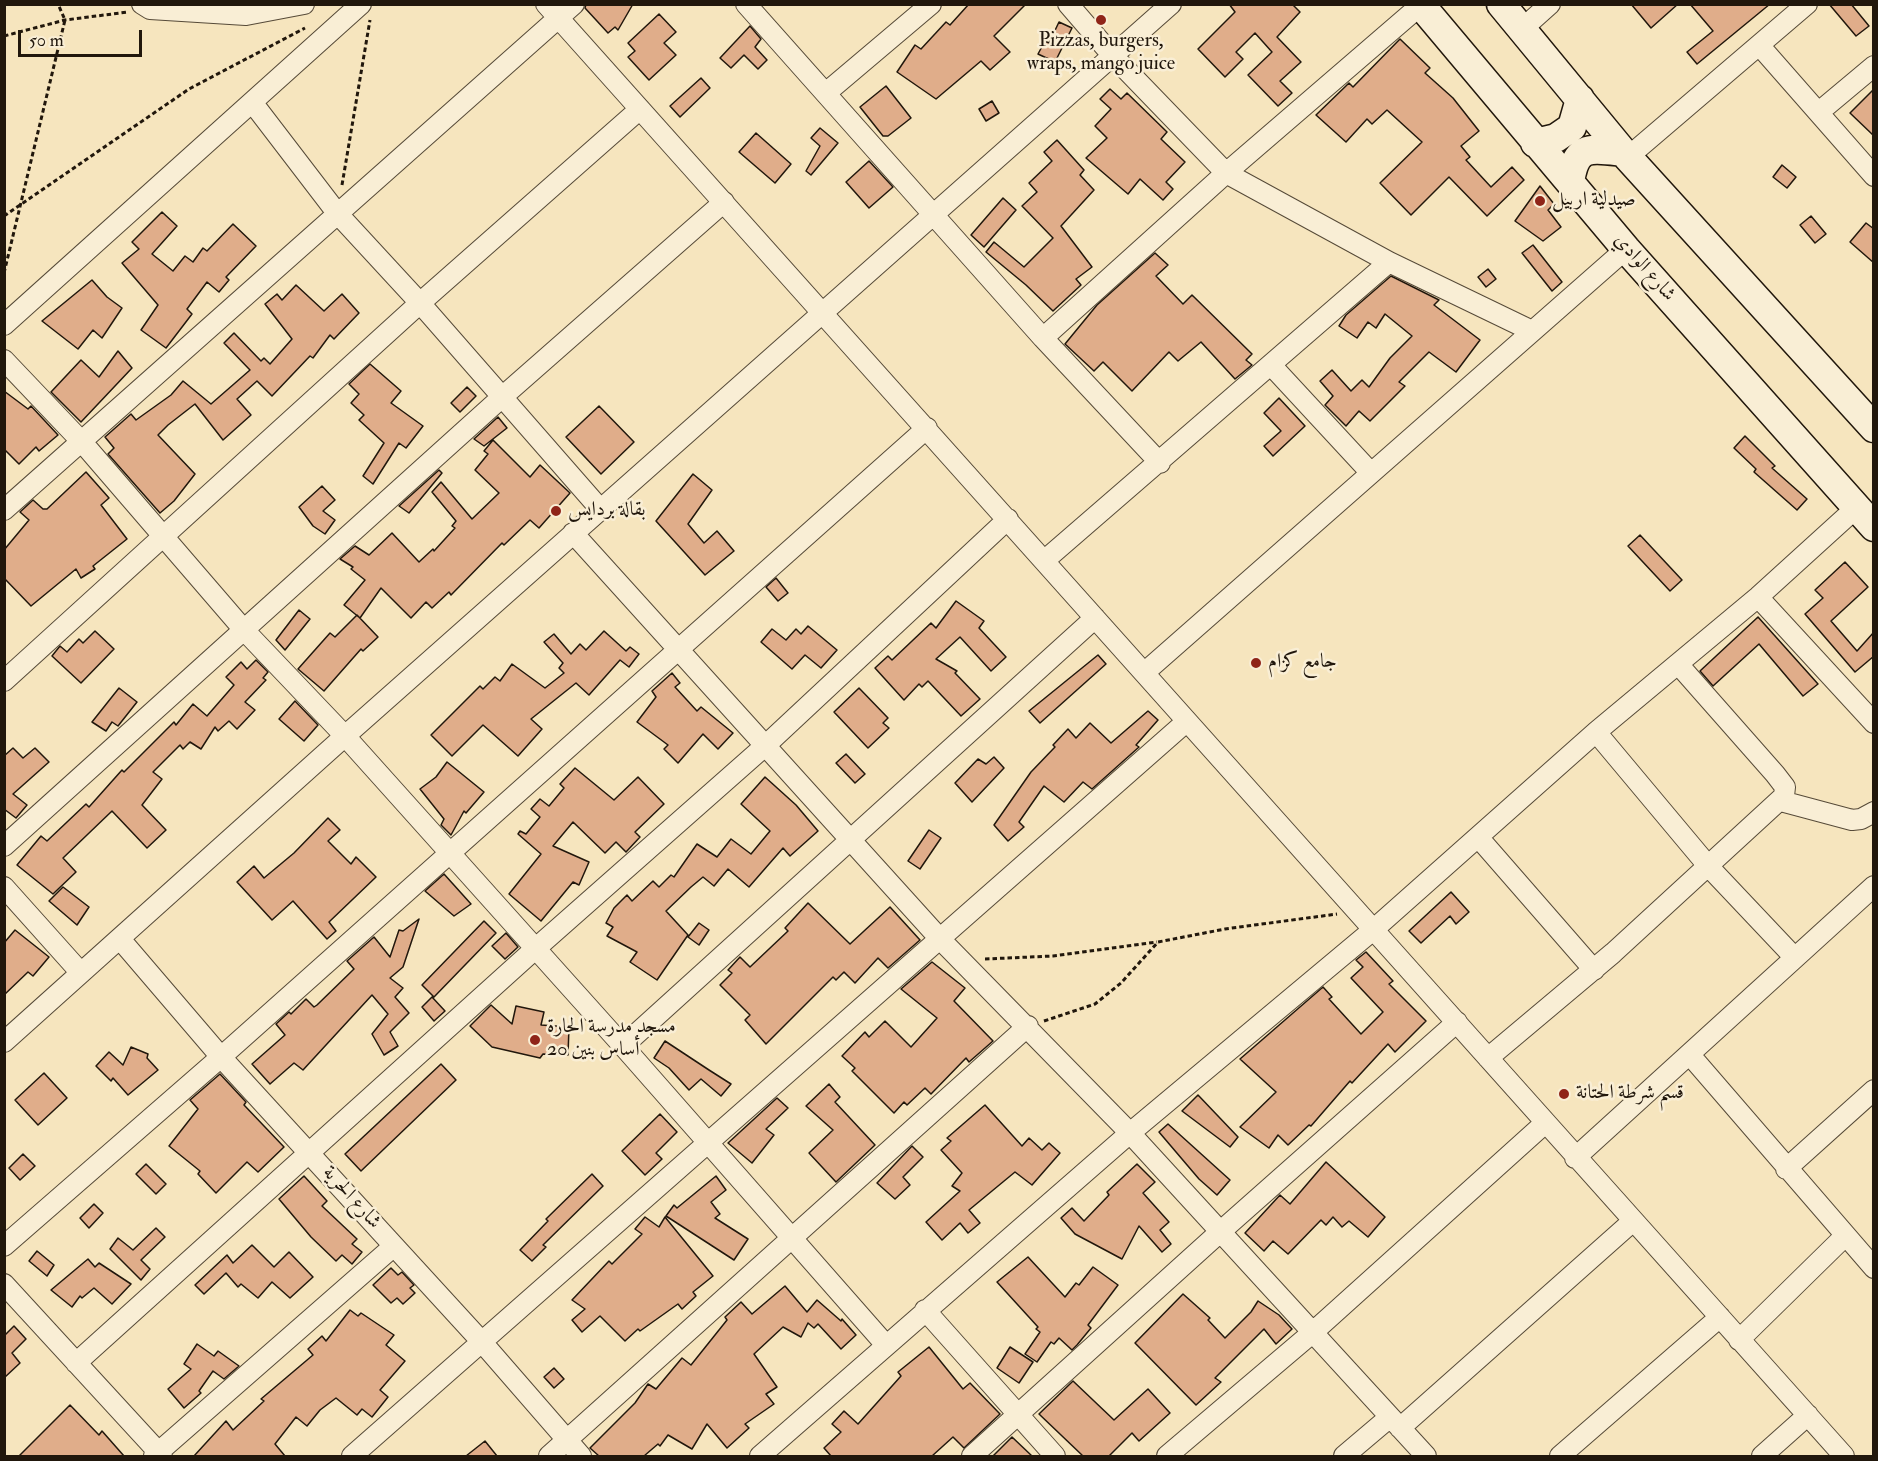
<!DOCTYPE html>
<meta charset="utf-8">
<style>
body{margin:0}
#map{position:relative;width:1878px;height:1461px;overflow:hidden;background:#f6e5be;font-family:"IM FELL Double Pica",serif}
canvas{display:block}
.frame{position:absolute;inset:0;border:6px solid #21170c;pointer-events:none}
.scale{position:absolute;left:18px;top:30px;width:124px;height:27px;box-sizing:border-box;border:3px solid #21170c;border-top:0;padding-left:8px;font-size:18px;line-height:21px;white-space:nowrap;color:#21170c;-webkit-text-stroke:4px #f9eed5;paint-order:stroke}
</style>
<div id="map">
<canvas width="1878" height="1461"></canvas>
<div class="frame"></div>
<div class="scale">50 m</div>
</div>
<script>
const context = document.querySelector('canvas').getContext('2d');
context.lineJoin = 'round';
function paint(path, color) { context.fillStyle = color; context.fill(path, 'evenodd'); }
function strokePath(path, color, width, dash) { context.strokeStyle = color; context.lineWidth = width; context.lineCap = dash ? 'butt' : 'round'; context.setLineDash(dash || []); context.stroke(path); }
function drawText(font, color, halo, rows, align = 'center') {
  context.font = font + ' "IM FELL Double Pica",Amiri,serif'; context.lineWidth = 5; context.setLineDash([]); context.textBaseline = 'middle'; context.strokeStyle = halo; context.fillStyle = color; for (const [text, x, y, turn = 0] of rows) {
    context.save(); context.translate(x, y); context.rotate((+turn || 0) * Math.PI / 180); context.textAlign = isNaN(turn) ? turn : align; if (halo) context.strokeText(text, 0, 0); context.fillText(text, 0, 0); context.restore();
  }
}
const building = new Path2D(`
 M586 4H633L618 30 615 27 608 33 585 8Z
 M969 4H1026L994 36 1010 52 990 70 981 61 936 99 897 72 915 45 921 49 946 22 950 25Z
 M1229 4H1292L1300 12 1277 37 1301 62 1280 81 1292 93 1278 106 1248 75 1272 52 1255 33 1236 52 1243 59 1225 77 1198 49 1235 12Z
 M1631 4H1678L1651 28Z
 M1690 4H1770L1697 64 1687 52 1713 31Z
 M1829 4H1851L1869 26 1856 36Z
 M659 14 676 32 664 43 676 55 649 80 628 57 635 51 628 43Z
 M1059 22 1072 28 1055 62 1038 54 1045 41 1049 43Z
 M750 26 761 39 755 47 767 60 758 69 744 55 731 68 720 58Z
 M1400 39 1430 68 1425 73 1453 98 1479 131 1461 146 1470 157 1466 160 1491 187 1512 167 1524 180 1487 216 1449 177 1411 215 1380 183 1422 142 1387 110 1372 124 1367 119 1346 142 1316 115 1349 83 1353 87Z
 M701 78 710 88 680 117 670 106Z
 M886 86 911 118 888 136H883L860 107Z
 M1110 89 1121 99 1127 93 1167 132 1161 139 1185 162 1166 182 1173 189 1163 200 1140 179 1128 194 1086 158 1107 138 1095 126 1111 109 1100 99Z
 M1874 89V136L1850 113Z
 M992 101 999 113 986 121 979 109Z
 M820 128 838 143 811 175 806 171 820 146 811 138Z
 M756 133 791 164 775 183 739 152Z
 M1057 140 1084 170 1080 175 1094 190 1061 226 1092 267 1076 279 1081 285 1053 311 1026 285 986 252 994 242 1024 267 1053 238 1022 206 1037 192 1029 183 1052 161 1044 152Z
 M869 161 893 187 869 208 846 182Z
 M1782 165 1796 177 1787 188 1773 177Z
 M1540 186 1554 204 1548 210 1561 227 1543 241 1515 221Z
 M1003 198 1016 210 984 247 971 235Z
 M162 212 177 226 152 254 173 271 185 256 193 262 203 248 207 251 233 224 256 246 226 277 229 280 219 292 207 282 187 309 192 314 166 348 141 330 158 305 122 263 139 249 132 242Z
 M1811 216 1826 234 1815 243 1800 225Z
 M1866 223 1874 229V263L1850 242Z
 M1533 245 1562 282 1552 291 1522 253Z
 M1155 253 1168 265 1156 276 1183 304 1192 295 1252 354 1246 360 1252 365 1235 379 1201 342 1178 361 1169 352 1132 391 1103 362 1094 371 1065 344 1097 305Z
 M1488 269 1496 279 1486 287 1478 277Z
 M1391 276 1439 300 1434 305 1480 340 1456 372 1429 352 1399 382 1405 386 1370 421 1359 411 1346 426 1325 405 1333 396 1320 381 1332 370 1351 391 1362 380 1369 387 1390 358 1412 336 1385 314 1376 328 1368 322 1357 338 1339 326 1346 315Z
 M92 280 107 297 122 308 102 338 93 330 78 349 42 321Z
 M296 285 324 311 342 294 359 313 334 339 330 335 313 358 310 356 272 396 257 381 237 399 251 415 223 440 195 404 168 425 158 435 195 474 174 501 160 513 108 454 114 448 105 437 131 414 136 420 171 395 183 381 211 404 250 370 224 343 234 333 261 361 264 358 270 364 292 339 265 304 277 294 282 300Z
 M118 351 132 368 81 422 51 392 81 360 99 377Z
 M370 364 401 391 391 403 423 426 406 448 399 443 373 484 363 476 384 443 359 420 364 415 351 403 359 394 349 384Z
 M467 387 476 396 460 412 451 403Z
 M4 391 28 409 31 406 58 435 39 451 36 447 19 464 4 449Z
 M1279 398 1305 426 1273 456 1264 446 1281 431 1264 413Z
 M599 406 634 442 601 474 566 437Z
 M498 417 507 428 484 446 474 439Z
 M1745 436 1775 466 1772 468 1807 499 1797 510 1754 472 1756 469 1734 448Z
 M493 440 530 477 540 465 570 493 539 528 530 520 504 545 502 543 451 595 449 592 432 608 426 602 411 618 381 588 360 618 344 605 365 580 351 569 353 567 340 559 355 546 369 555 392 533 419 562 433 549 434 551 455 528 452 526 456 521 432 492 441 482 472 519 499 493 475 470 488 454 484 451Z
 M439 470 442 473 409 513 399 506Z
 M86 472 109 498 101 505 127 539 93 566 95 569 81 578 76 569 31 606 4 578V550L29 520 20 512 33 500 43 509H47Z
 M693 474 712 490 688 524 704 543 717 531 734 551 705 575 656 521Z
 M322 486 335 500 323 511 335 520 325 534 313 526 299 507Z
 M1640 535 1682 580 1670 591 1628 546Z
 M1845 562 1868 587 1831 621 1857 651 1874 632V656L1855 672 1805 614 1823 598 1815 590Z
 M776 578 788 593 778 601 766 587Z
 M956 601 984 621 979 628 1006 657 991 671 960 637 936 659 957 671 955 673 980 699 961 716 928 681 922 687 919 684 904 700 875 668 888 656 892 660 931 623 936 628Z
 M299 610 310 619 285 650 276 640Z
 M357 615 378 637 363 651 361 649 324 691 298 669 330 633 335 637Z
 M1758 617 1818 684 1803 696 1759 644 1713 686 1700 671Z
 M808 626 837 650 821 668 805 655 792 669 761 642 772 629 786 640 796 629 801 634Z
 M95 631 114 649 81 683 52 656 60 646 67 652 79 639 83 643Z
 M604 631 626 651 630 647 639 654 629 667 620 660 589 695 576 683 531 719 542 729 518 756 483 725 452 756 431 735 480 686 483 689 495 677 500 681 512 664 545 688 564 673 559 668 563 663 544 642 554 634 571 654 580 644 586 650Z
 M1098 655 1106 664 1040 723 1029 711Z
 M256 660 268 672 263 678 266 680 245 702 255 710 237 729 229 721 218 731 215 727 201 749 190 742 183 749 180 745 153 772 162 779 142 805 166 830 147 848 112 811 63 858 76 872 53 894 17 865 41 836 47 841 86 804 89 807 122 770 124 772 174 722 176 725 193 704 207 716 234 685 226 677 241 662 247 669Z
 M672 673 680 683 675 687 697 711 701 707 733 733 718 749 703 734 678 763 664 749 668 745 637 722 656 697 652 691Z
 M119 688 137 702 118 726 112 722 106 731 92 722Z
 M859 688 888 718 883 723 889 728 868 748 834 712Z
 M295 701 318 725 304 741 279 719Z
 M1148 711 1158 720 1136 745 1139 747 1092 789 1083 782 1064 802 1044 786 1019 822 1024 827 1008 841 994 825 1031 772 1055 747 1053 745 1068 729 1076 738 1090 723 1111 743Z
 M13 748 23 758 35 748 49 762 13 794 27 805 16 818 4 809V756Z
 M846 754 865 774 855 783 836 763Z
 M994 757 1004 768 972 802 955 783 978 759 986 764Z
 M447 762 484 792 466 813 464 811 451 835 441 825 444 819 420 789 436 777Z
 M575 768 614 800 638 777 664 804 635 832 640 837 626 852 616 842 605 853 573 822 553 846 589 862 579 885 573 882 541 921 509 894 541 854 518 834 520 831 526 834 540 817 531 809 540 799 549 806 564 788 560 784Z
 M765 777 796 805 818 831 790 856 783 848 749 887 728 869 714 886 703 877 691 887 666 911 688 935 657 980 630 962 637 952 607 936 613 927 606 923 614 908 627 895 632 901 653 881 659 887 671 875 674 877 697 844 717 857 731 839 751 854 770 831 741 804Z
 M328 818 340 830 328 841 351 864 356 857 376 877 329 922 336 931 327 939 293 901 272 920 237 882 254 866 264 878 294 853Z
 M929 830 941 838 920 869 908 861Z
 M444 874 471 904 454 916 425 891Z
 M63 887 89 907 77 925 49 901Z
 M1451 892 1469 912 1456 924 1450 916 1421 943 1409 931Z
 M808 903 850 944 890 907 920 940 888 968 878 958 855 983 844 972 836 980 833 977 766 1044 745 1020 750 1015 720 985 732 973 728 970 740 957 750 967 788 931 785 928Z
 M419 919 403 967 390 978 403 988 395 997 409 1013 390 1032 398 1046 384 1055 372 1034 388 1014 372 995 303 1070 294 1063 270 1084 252 1064 285 1035 276 1024 289 1012 291 1014 306 999 314 1007 317 1005 354 969 347 961 374 937 390 957 399 930 403 931Z
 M484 921 496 933 434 997 422 985Z
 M699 923 709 930 699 945 688 937Z
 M15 930 49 957 33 976 28 972 4 995V943Z
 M506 933 518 947 505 959 492 946Z
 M1366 952 1393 981 1389 984 1426 1021 1395 1052 1388 1044 1352 1083 1350 1081 1311 1126 1309 1125 1288 1145 1278 1135 1269 1148 1240 1127 1276 1092 1240 1059 1323 987 1332 997 1329 999 1361 1034 1383 1012 1351 978 1363 967 1356 960Z
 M932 962 965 988 954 1001 993 1041 969 1062 966 1058 931 1094 925 1088 907 1105 904 1102 894 1113 852 1071 855 1068 842 1056 865 1032 869 1037 885 1021 911 1047 937 1018 901 989Z
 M432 997 445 1011 434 1021 422 1007Z
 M491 1005 512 1024 516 1006 544 1012 541 1025 569 1027 568 1055 543 1054 540 1058 492 1047 470 1026Z
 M665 1041 709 1070 731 1084 721 1096 701 1079 689 1090 669 1068 654 1058Z
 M131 1047 148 1054 147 1058 158 1070 128 1095 113 1078 111 1081 96 1066 109 1052 123 1065Z
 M441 1064 456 1080 361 1171 345 1154Z
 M44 1073 67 1098 38 1125 15 1100Z
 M220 1074 246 1102 244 1105 284 1147 258 1172 247 1162 216 1193 198 1174 200 1171 169 1146 198 1109 190 1100Z
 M829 1084 840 1097 835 1102 875 1145 836 1182 809 1153 833 1130 806 1106Z
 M1198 1095 1238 1137 1230 1147 1182 1111Z
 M777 1098 788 1108 766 1129 774 1135 752 1163 728 1143Z
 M985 1105 1022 1146 1029 1138 1042 1150 1049 1143 1060 1153 1032 1185 1015 1172 969 1210 980 1223 968 1233 960 1223 942 1240 926 1222 960 1191 952 1186 962 1173 941 1150 951 1141 947 1138Z
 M660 1114 677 1132 656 1153 662 1159 645 1175 622 1151Z
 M1168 1124 1230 1180 1217 1195 1199 1179 1159 1132Z
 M912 1146 923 1157 903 1177 910 1185 895 1199 877 1183Z
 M23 1154 35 1166 20 1180 9 1168Z
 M1326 1162 1385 1217 1368 1237 1349 1221 1342 1227 1333 1217 1326 1225 1321 1220 1288 1254 1273 1241 1264 1251 1245 1233 1280 1195 1290 1204Z
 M146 1164 166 1184 156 1194 136 1174Z
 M1137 1164 1155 1182 1143 1193 1169 1222 1160 1230 1171 1244 1162 1252 1139 1226 1122 1259 1075 1234 1061 1218 1072 1208 1084 1221 1109 1195 1107 1192Z
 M592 1174 603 1186 543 1245 546 1247 532 1261 520 1250 548 1221 546 1219Z
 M304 1176 327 1201 322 1206 357 1239 352 1244 362 1252 352 1264 342 1255 336 1261 311 1237 279 1199Z
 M716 1176 726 1190 711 1202 720 1214 715 1218 748 1239 734 1260 666 1216 674 1205 677 1208Z
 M94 1204 103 1213 89 1228 80 1218Z
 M645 1217 659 1227 665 1217 713 1276 693 1292 696 1296 682 1309 678 1304 640 1331 638 1329 625 1341 600 1316 582 1332 572 1320 585 1309 572 1300 609 1261 612 1264 642 1234 635 1229Z
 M156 1228 165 1237 141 1260 150 1269 141 1280 110 1249 118 1238 133 1250Z
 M252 1245 274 1267 289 1252 313 1277 290 1298 272 1282 258 1298 241 1284 238 1287 226 1273 204 1294 195 1285 227 1255 233 1263Z
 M37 1251 54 1265 47 1276 29 1261Z
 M1028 1257 1065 1297 1076 1283 1079 1285 1093 1267 1118 1285 1088 1325 1091 1328 1077 1345 1072 1350 1059 1338 1054 1344 1051 1342 1037 1362 1025 1354 1040 1332 1036 1329 1038 1327 997 1282Z
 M88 1259 95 1267 99 1263 131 1284 112 1304 94 1288 82 1298 80 1296 72 1307 51 1290Z
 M391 1268 398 1275 402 1272 414 1285 410 1288 415 1293 403 1304 397 1298 391 1303 373 1285Z
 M785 1286 807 1312 817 1300 841 1321 842 1319 856 1335 841 1349 818 1324 814 1328 808 1323 801 1337 783 1327 754 1354 777 1387 766 1394 774 1404 745 1424 749 1428 727 1448 707 1424 692 1449 668 1435 660 1446 658 1444 644 1456H599L590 1448 635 1403 648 1384 656 1389 682 1358 691 1365 727 1320 725 1317 741 1302 752 1314Z
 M1183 1294 1210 1318 1208 1320 1225 1338 1251 1312 1258 1301 1279 1315 1292 1329 1276 1344 1264 1329 1215 1378 1221 1382 1196 1405 1135 1343Z
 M350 1310 358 1316 361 1313 394 1335 386 1345 405 1361 380 1390 388 1397 372 1417 362 1409 357 1415 336 1398 320 1410 307 1426 296 1417 275 1444 285 1456H194L226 1421 233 1430 264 1401 261 1399 313 1355 308 1349 322 1336 326 1341Z
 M14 1326 26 1339 12 1353 20 1363 4 1378V1336Z
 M197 1344 214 1356 218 1351 239 1366 224 1379 213 1371 199 1391 201 1393 184 1408 168 1389 191 1369 184 1364Z
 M929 1347 963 1389 970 1383 1000 1414 964 1448 953 1437 932 1456H831L824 1448 841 1432 832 1424 844 1411 858 1424 901 1376 898 1372Z
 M1010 1347 1033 1362 1019 1383 997 1368Z
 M554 1368 564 1379 554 1388 544 1377Z
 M1073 1381 1114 1420 1148 1389 1170 1413 1139 1441 1132 1433 1109 1456H1083L1039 1414Z
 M70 1405 99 1435 102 1431 124 1456H19Z
 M1012 1437 1032 1456H993Z
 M485 1441 497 1456H466Z`);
paint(building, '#e0ad8a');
strokePath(building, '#21170c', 1.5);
const street = new Path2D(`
 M142 4 150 9 246 15 304 4
 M546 4 1844 1456
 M746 4 1043 338 1160 463
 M1068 4 1112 55 1226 173 1389 262 1532 331
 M1521 30 1550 4
 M1759 45 1874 176
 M827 92 931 4
 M252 102 337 213 420 303 601 510
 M1819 112 1874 66
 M1628 157 1807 4
 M4 325 361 4
 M1043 338 1226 173 1421 5
 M4 360 82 442 244 630 345 736 623 1046 885 1344
 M1271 365 1371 473
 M4 510 574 4
 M573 533 941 940 1130 1133 1426 1456
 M1045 560 1389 262
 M1758 597 1874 723
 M1144 673 1626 249
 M4 681 420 303 640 109
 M1596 732 1709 867 1795 958
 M1781 801 1852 820 1861 819 1874 812
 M1478 837 1594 970
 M4 846 501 398 724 202
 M4 887 81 973
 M120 939 221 1057 481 1341 581 1456
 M4 1042 345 736 1171 4
 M623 1046 1095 618
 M1690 1055 1874 1268
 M1488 1058 1613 953 1784 796 1785 787 1775 774 1678 664
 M1575 1158 1874 886
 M1786 1169 1874 1090
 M4 1246 221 1057 927 428
 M4 1284 162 1456
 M925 1310 1055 1456
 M1739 1340 1845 1236
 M76 1363 535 949 766 745 1008 519
 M1400 1428 1633 1221
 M154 1456 394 1246
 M352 1456 1186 722
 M549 1456 1028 1026
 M760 1456 1130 1133 1373 930 1596 732 1758 597 1856 508
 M972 1456 1220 1232 1457 1022
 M1167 1456 1312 1333 1544 1124
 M1344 1456 1390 1417
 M1560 1456 1720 1317
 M1762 1456 1808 1415`);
const secondary = new Path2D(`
 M1420 4 1626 249 1874 527
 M1501 4 1623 152 1874 428
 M1535 143 1556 138 1572 127 1580 99
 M1570 182C1576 144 1590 148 1623 152`);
strokePath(street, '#564a38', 22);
strokePath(secondary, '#21170c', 31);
strokePath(new Path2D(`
 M4 36 65 20 128 12
 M342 185 370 20
 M4 216 189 89 305 28
 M4 273 65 20 58 4
 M985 959 1053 956 1157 942
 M1044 1021 1095 1004 1121 983 1158 942 1225 929 1337 914`), '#21170c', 3, [4.5, 3]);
strokePath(street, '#f9eed5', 20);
strokePath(secondary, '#f9eed5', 28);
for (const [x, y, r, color] of [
 [1101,20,6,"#8f2418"],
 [1540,201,6,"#8f2418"],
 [556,511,6,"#8f2418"],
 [1256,663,6,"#8f2418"],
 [535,1040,6,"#8f2418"],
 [1564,1094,6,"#8f2418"]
]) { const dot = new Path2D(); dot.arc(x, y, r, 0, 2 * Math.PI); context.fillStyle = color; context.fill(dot); strokePath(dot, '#f9eed5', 2); }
drawText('20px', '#21170c', '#f9eed5', [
 ["Pizzas, burgers,",1101,42,"center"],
 ["wraps, mango juice",1101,65,"center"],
 ["صيدلية اربيل",1552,201],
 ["بقالة بردايس",568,511],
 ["جامع كزام",1268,663],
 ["مسجد مدرسة الحارة",547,1028],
 ["20 أساس بنين",547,1051],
 ["قسم شرطة الحتانة",1576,1094]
], 'left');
drawText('20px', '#21170c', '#f9eed5', [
 ["شارع الوادي",1644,268,49],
 ["شارع الحرية",351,1198,48]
]);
</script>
